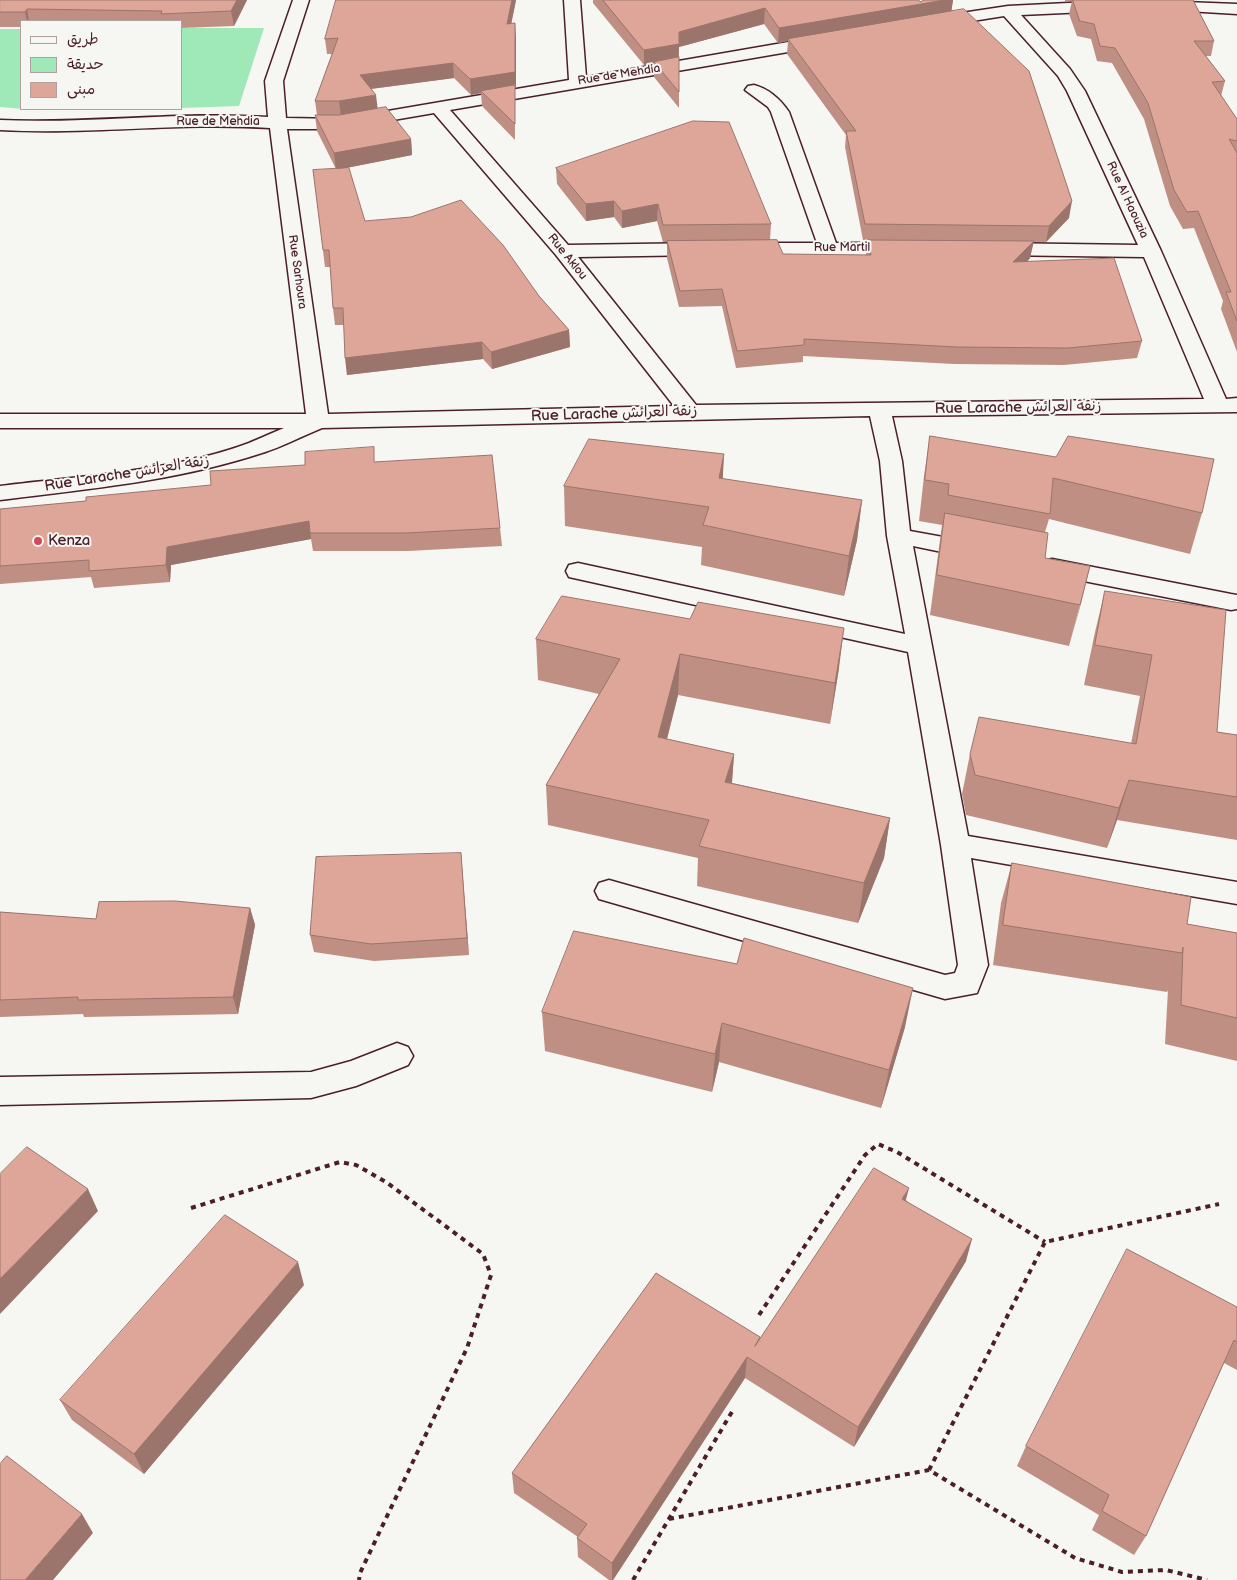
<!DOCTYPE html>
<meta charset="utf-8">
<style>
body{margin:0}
#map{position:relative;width:1237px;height:1580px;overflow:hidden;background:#f6f6f2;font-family:"Balsamiq Sans","Playpen Sans Arabic",sans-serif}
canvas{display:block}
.legend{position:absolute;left:20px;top:20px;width:162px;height:90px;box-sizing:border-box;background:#f6f6f2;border:1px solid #b1a0a2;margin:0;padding:6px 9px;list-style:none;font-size:15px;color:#4a1f2b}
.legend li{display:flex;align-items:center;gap:10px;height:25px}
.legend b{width:25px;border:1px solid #b1a0a2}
</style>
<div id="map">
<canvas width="1237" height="1580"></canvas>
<ul class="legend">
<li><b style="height:6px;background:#f6f6f2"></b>طريق</li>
<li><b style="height:14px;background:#9fe8b7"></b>حديقة</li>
<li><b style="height:14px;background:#dea699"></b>مبنى</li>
</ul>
</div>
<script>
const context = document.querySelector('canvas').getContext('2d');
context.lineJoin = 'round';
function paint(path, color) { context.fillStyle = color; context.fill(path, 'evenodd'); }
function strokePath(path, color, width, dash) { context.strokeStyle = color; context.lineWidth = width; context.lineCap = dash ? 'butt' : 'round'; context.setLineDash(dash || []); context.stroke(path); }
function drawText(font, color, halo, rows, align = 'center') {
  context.font = font + ' "Balsamiq Sans","Playpen Sans Arabic",sans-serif'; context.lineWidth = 4; context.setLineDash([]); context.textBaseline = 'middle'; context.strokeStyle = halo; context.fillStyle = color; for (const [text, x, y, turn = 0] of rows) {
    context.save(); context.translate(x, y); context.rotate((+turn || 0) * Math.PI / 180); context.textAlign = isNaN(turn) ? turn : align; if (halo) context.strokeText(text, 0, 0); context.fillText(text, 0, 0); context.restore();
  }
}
paint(new Path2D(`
 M181 28H264L239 106 181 108Z
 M0 29H21V109H75L36 110 0 107Z`), '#9fe8b7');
const minor = new Path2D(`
 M293 0H309L283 81 286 118 341 119 569 80 564 0H580L586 77 823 36 829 38 831 41 829 44 823 46 450 110 568 245 704 243 711 245 714 249 711 253 704 255 578 257 696 405 1204 399 1144 257 994 255 987 253 984 249 987 245 994 243 1138 245 1067 91 1058 76 1004 16 935 27 929 25 927 22 929 19 935 17 1008 6 1108 1 1114 3 1116 6 1114 9 1108 11 1021 15 1070 69 1085 91 1161 251 1226 399 1237 398V412L892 416 902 461 910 531 976 543 984 546 988 551 984 556 976 559 913 546 968 836 1237 882V904L971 858 988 965 977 993 945 999 599 899 595 891 599 883 609 880 945 975 955 973 958 965 941 845 908 652 578 579 569 577 566 571 569 565 578 563 905 634 887 536 880 461 870 416 322 428C302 436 282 447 262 453 177 481 88 489 0 500V486C79 476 175 471 249 443 261 438 272 433 284 428H0V414H306L270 128C180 122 90 135 0 130V120C90 124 179 111 268 117L265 81ZM434 113 556 255 674 406 328 414 287 129H341Z
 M1159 1 1237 4V14L1153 9 1151 6 1153 3Z
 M754 85C769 89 780 99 789 112L836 243H904L911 245 914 249 911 253 904 255H744L737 253 734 249 737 245 744 243H817L771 112 768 107 745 90 748 86Z
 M1052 559 1231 594 1237 595V609L1231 610 1043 573 1040 567 1043 561Z
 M397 1043 408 1047 413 1056 408 1065 356 1086 311 1098 0 1105V1077L311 1072 351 1061Z`);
strokePath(minor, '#4a1f2b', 3);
strokePath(new Path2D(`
 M191 1208 340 1162 356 1165 386 1182 483 1254 491 1275 467 1348 360 1573 359 1580
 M759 1315 865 1155 878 1144 897 1152 1045 1242
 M929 1470 1045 1242 1219 1204
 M669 1519 929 1470 1075 1558 1122 1572 1166 1570 1207 1580
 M633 1580 733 1410`), '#4a1f2b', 4, [5, 5]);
paint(minor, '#f6f6f2');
paint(new Path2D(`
 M0 0H247L234 26 181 28V21H21V27H0Z
 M335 0H516L511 24 516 38V87H515V140L482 106 481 93 471 95 454 78 371 89 377 108 411 139 412 155 340 169 365 221 539 296 569 330 570 347 492 369 483 359 347 375 344 325H335L333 308 330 267H325L313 170 336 169 317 131 315 115H317L315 101 332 54H327L325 39 336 2Z
 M593 0H918L921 2 923 0H953L951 12 1069 218 1046 242H1033L1030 258 1027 262 1142 341 1137 358 1064 365 954 364 803 356V362L736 368 722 306 679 307 667 258V242H663L657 221 622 228 614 217 586 221 557 184 556 168 771 224 770 240 783 254 866 255 868 240H863L845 147 846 135 787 54 788 41 778 43 764 24 679 47V108L654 77V64L644 65 593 3Z
 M1065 0H1193L1214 41 1211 56H1206L1225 81 1221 96 1237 119V352L1221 309 1223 301 1194 228 1183 229 1170 206 1144 119 1112 63 1097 61 1091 39 1077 36 1069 14 1072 1H1065Z
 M930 436 1202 513 1190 554 1049 519 1045 532V558L1090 566 1069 646 930 615 942 525 919 521 924 476Z
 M724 454 722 479 862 500 857 540 844 596 701 565 702 547 565 526 564 486Z
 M376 462 500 528 502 546 408 551H313L311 539 171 565 170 582 94 588 91 577 0 584V509L86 501 211 485Z
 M1105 591 1217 732 1237 735V840L1117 820 1107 848 966 815 962 794 970 754 1131 744 1140 696 1084 685 1095 632Z
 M536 639 839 668 830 724 678 695 667 739 734 754 732 783 890 818 884 858 858 923 697 886 698 858 548 825 546 785 599 694 538 680Z
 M461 853 469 955 374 961 314 952 310 935Z
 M1012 863 1187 924 1237 933V1061L1165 1044 1168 990 1167 992 993 965 1001 903Z
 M250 908 255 925 238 1014 84 1017 83 1014 0 1017V912L96 919Z
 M542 1012 905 1027 881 1108 719 1062 712 1092 545 1051Z
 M906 1200 966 1261 854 1447 745 1378 613 1580H609L578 1557 577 1538 578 1537 514 1493 512 1473 760 1338Z
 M304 1285 144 1474 72 1420 60 1400Z
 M1237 1307V1370L1224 1363 1146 1536 1134 1555 1092 1530 1099 1515 1017 1466 1026 1446Z`), '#bf8f84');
paint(new Path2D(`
 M237 0H247L234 26 231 11Z
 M512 0H516L508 40 507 24Z
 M945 0H953L951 14 788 39V41L778 43 779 28Z
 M765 8 764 24 679 47 678 60 654 62V64L644 65V50L679 32Z
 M27 9 29 21H27L25 12Z
 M515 23 516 38V87H515V140V124L481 91V93L471 95 470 79Z
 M453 63 454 78 362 90 360 75Z
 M376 95 378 111 341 117 339 101Z
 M411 139 412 155 336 170 334 153Z
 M614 201V217L586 221V204Z
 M1072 201 1069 218 1046 242 1049 226Z
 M658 204 657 221 622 228V211Z
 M1034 241 1030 258 1010 279 1013 262Z
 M569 330 570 347 492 369 491 352Z
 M482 342 483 359 347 375 345 358Z
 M724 454 722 495 719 478Z
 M862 500 857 540 844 596 849 556Z
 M309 521 311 539 171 565 170 582 166 565 167 547Z
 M1090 566 1080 607 1069 646 1080 605Z
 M844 628 839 668 830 724 835 683Z
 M680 654 678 695 657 778 658 737Z
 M734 754 731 794 725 782Z
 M1129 780 1117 820 1107 848 1119 808Z
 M890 818 884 858 858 923 864 883Z
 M461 853 462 870 469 955 467 938Z
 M250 908 255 925 238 1014 233 997Z
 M913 988 905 1027 881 1108 889 1070Z
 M722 1023 719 1062 712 1092 715 1054Z
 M909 1188 903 1211 902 1199Z
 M88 1189 98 1211 0 1314V1279Z
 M972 1239 966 1261 854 1447 858 1427Z
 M298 1262 304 1285 144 1474 134 1454Z
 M747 1357 745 1378 613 1580H612V1563Z
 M82 1514 93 1533 53 1580H25Z`), '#9b746b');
const building = new Path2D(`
 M0 0H237L231 11 161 14 162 11 27 9 25 12H0Z
 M336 0H512L507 24 515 23V72L470 79 453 63 360 75 376 95 339 101H315L338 38 325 39Z
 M603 0H918L921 2 923 0H945L779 28 765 8 679 32V44L644 50Z
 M1073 0H1193L1214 41H1194L1225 81 1212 82 1237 119V141L1229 139 1237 153V321L1226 292H1231L1198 211 1187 212 1174 190 1148 103 1115 48 1100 46 1094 24 1080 21Z
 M964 9 1029 71 1072 201 1049 226 865 224 846 131H856L788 39Z
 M679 57V92L654 62Z
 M515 85V124L481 91Z
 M386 107 411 139 334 153 315 115H339Z
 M693 121 729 122 771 224 663 225 658 204 622 211 614 201 586 204 556 168Z
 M349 168 365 221 411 217 461 200 503 245 539 296 569 330 491 352 482 342 345 358 343 308H333L329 250H323L313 170Z
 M777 240 783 254 871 255 868 240 1034 241 1013 262 1114 258 1142 341 1068 348 957 347 804 339V345L737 351 722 289 680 291 667 241Z
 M930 436 1056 457 1068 436 1214 459 1202 513 1053 478 1050 514 948 495 949 484 925 480Z
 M589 439 724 454 719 478 862 500 849 556 703 525 709 507 564 486Z
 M374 447V462L492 455 500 528 406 533H310L309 521 167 547 166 565 89 571V560L0 566V509L86 501V497L211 485 210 471 305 465V452Z
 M945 513 1048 533 1045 558 1090 566 1080 605 937 575Z
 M1105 591 1226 610 1217 732 1237 735V797L1129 780 1119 808 975 775 970 754 979 717 1136 744 1152 655 1095 645Z
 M562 596 690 619 698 602 844 628 835 683 680 654 658 737 734 754 725 782 890 818 864 883 699 846 709 820 546 785 620 659 536 639Z
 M461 853 467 938 371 944 310 935 316 857Z
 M1012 863 1191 897 1187 924 1237 933V1018L1181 1005 1183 947 1182 953 1003 925Z
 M175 901 250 908 233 997 78 1000V997L0 1000V912L96 919 99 902Z
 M574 931 737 964 744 938 913 988 889 1070 722 1023 715 1054 542 1012Z
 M27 1147 88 1189 0 1279V1174Z
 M874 1168 909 1188 902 1199 972 1239 858 1427 747 1357 612 1563 577 1538 587 1524 512 1473 656 1273 760 1337 755 1346Z
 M225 1215 298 1262 134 1454 60 1400Z
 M1127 1249 1237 1307V1342L1234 1340 1146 1536 1102 1511 1109 1495 1026 1446Z
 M7 1456 82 1514 25 1580H0V1464Z`);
paint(building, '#dea699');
strokePath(building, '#9b746b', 1);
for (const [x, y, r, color] of [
 [38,541,5,"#d1495b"]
]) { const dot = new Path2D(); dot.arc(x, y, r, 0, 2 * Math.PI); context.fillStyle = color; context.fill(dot); strokePath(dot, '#f6f6f2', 2); }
drawText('12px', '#4a1f2b', '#f6f6f2', [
 ["Rue de Mehdia",619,75,-9],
 ["Rue de Mehdia",218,122],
 ["Rue Al Haouzia",1127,200,65],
 ["Rue Martil",842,248],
 ["Rue Aklou",567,257,51],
 ["Rue Sarhoura",297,272,82]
]);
drawText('15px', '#4a1f2b', '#f6f6f2', [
 ["Rue Larache زنقة العرائش",1018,408,-1],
 ["Rue Larache زنقة العرائش",614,414,-2],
 ["Rue Larache زنقة العرائش",127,474,-9]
]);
drawText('15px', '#4a1f2b', '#f6f6f2', [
 ["Kenza",48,541]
], 'left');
</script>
